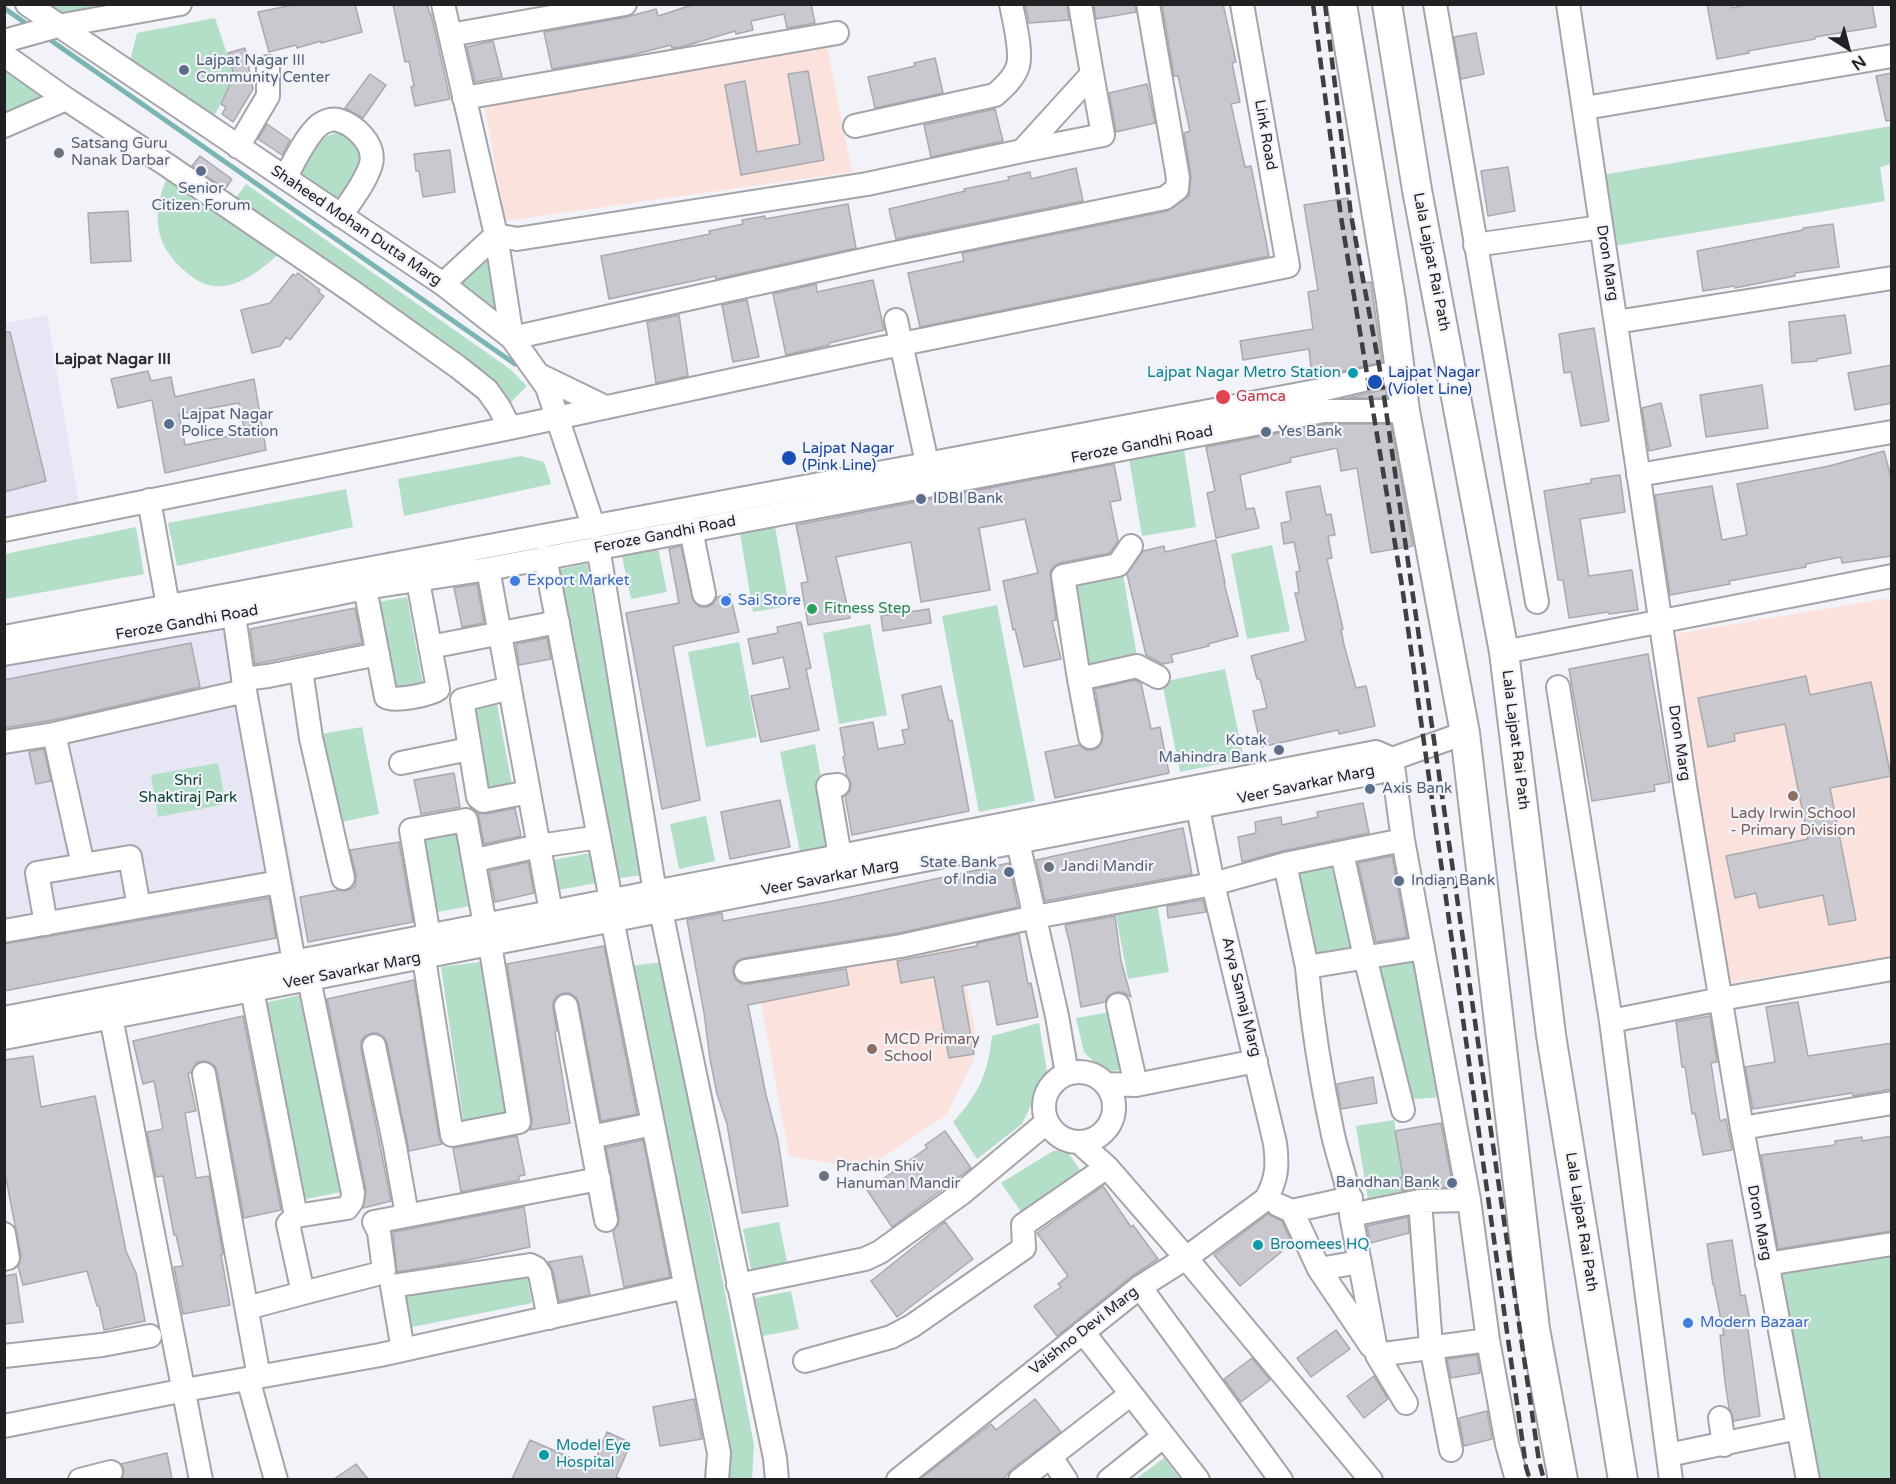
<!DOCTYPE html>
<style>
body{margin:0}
#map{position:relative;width:1896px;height:1484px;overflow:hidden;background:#f2f2f9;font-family:"Varela Round",sans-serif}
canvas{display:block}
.frame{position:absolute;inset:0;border:6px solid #212124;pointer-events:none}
.north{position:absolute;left:1818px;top:18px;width:60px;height:60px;-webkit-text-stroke:4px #f2f2f9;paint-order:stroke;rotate:144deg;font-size:16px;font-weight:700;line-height:24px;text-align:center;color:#212124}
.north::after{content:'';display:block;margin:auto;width:21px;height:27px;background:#212124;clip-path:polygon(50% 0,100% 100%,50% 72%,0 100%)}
</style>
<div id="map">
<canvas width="1896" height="1484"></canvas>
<div class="frame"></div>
<div class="north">N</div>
</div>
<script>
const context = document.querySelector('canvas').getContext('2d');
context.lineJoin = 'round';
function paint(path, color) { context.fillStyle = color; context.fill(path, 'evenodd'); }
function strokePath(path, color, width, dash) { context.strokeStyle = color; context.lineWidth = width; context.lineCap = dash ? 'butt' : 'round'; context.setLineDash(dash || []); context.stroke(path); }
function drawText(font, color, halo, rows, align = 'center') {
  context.font = font + ' "Varela Round",sans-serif'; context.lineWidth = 4.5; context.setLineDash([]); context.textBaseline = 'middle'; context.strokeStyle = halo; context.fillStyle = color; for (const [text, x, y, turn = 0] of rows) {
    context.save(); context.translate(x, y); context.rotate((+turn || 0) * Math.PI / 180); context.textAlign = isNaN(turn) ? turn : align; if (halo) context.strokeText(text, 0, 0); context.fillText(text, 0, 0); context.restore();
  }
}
paint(new Path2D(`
 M47 315 81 515 5 529V323Z
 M244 615 304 932 5 990V662Z`), '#e6e6f4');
paint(new Path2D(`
 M827 46 852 172 505 221 484 102Z
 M1891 598V956L1726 984 1669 635Z
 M956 939 975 1029 976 1039 974 1059 947 1114 866 1169 789 1156 756 975Z`), '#fce2dc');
paint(new Path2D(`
 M33 5H92L99 10 53 20Z
 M215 18 234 75 213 119 129 65 137 33Z
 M5 68 53 94 5 114Z
 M1891 126V164L1880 167 1885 201 1614 246 1602 175Z
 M338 133C381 139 351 181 338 201L298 175C308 159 316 135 338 133Z
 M167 177 282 251C264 267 241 288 215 286 203 285 194 279 186 272 153 244 152 215 167 177Z
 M246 184 510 369 527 386 509 404 233 202Z
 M491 248 500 321 450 291Z
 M1183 443 1196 527 1142 536 1128 452Z
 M521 456 544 462 551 484 404 516 398 479Z
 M346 489 353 527 177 566 168 523Z
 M774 521 789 606 753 612 739 527Z
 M136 527 144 574 5 599V554Z
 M1272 545 1290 631 1247 639 1231 554Z
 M658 548 667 592 631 599 622 556Z
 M587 564 642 875 613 879 556 570Z
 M1122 569 1138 662 1084 674 1067 581Z
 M407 597 424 690 396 695 378 602Z
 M997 605 1035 801 979 812 942 616Z
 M870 624 887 715 839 724 823 633Z
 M739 642 757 737 706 747 688 652Z
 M1225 669 1244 759 1180 772 1162 682Z
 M496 699 513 790 469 800 453 708Z
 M362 727 379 814 337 823 315 735Z
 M815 744 834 851 801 857 780 752Z
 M218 763 226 804 158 817 151 775Z
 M706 816 715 861 679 869 670 824Z
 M459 831 475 905 432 913 419 839Z
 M590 853 596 883 559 890 553 860Z
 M1330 856 1352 952 1309 963 1289 867Z
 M1156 897 1169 972 1128 979 1114 905Z
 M1416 952 1443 1097 1415 1099 1400 1096 1365 962Z
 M487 961 511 1118 464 1125 441 967Z
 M662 962 754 1445 752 1479H723L630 966Z
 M305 994 346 1191 296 1201 255 1005Z
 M1111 1012 1123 1070 1103 1071 1084 1052 1076 1018Z
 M1039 1023 1047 1072 1022 1124 977 1159 953 1122C979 1094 988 1073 992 1036Z
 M1394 1120 1407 1199 1369 1206 1356 1126Z
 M1066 1150 1082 1173 1024 1216 1001 1183 1053 1151Z
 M779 1222 788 1267 752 1274 743 1229Z
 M1891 1255V1479H1820L1782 1273Z
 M526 1270 532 1303 412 1327 405 1293Z
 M791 1291 799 1329 763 1336 755 1298Z
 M1164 1458 1180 1479H1136Z`), '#b3dec7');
strokePath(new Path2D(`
 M4 8 31 27
 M46 37 515 364`), '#7ab4b3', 5);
const building = new Path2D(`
 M298 4H355L362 32 321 43V41L297 48 296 45 269 52 258 12Z
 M393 4H427L430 14H431L450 99 415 106 411 87 414 86 409 61 405 62Z
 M695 4H811L815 23 787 28 784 14 751 21 753 30 736 34 735 31 685 46 672 48 671 45 628 56 552 69 544 32 627 17 656 9 658 16Z
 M1025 4H1067L1069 20 1029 23Z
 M1094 4H1135L1136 12 1096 19Z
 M1162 4H1223L1236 62 1232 63 1240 102 1231 104 1245 167 1251 166 1269 256 920 327 908 273 964 261 962 253 1168 211 1189 196 1191 176 1184 133 1190 131 1178 76H1174Z
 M1707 4H1732V8L1751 4H1872L1876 27 1815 37V39L1748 51 1749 53 1717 59Z
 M1476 33 1484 74 1461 79 1454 37Z
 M493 41 502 77 475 82 467 47Z
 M245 48 253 89 233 122 222 114 226 107 221 104 234 75 228 53Z
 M935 58 943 93 875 108 868 77 915 66 914 63Z
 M808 71 824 160 741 175 725 85 745 81 757 152 800 144 788 74Z
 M1892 73V120L1886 121 1876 76Z
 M370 74 386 85 363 118 345 108Z
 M1147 84 1155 123 1116 132 1109 93Z
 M995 109 1003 141 931 157 924 125Z
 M267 124 290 140 282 155 258 139Z
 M450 150 455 192 423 197 419 171H416L414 154Z
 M200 156 232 179 225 189 192 166Z
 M1508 167 1515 211 1488 216 1481 171Z
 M1076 168 1083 201 896 239 889 209 965 191 964 189 1009 180 1008 177 1030 172 1031 179Z
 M1348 198 1362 283 1371 282 1382 362 1312 378 1309 349 1243 360 1240 341 1313 329 1308 292 1318 290 1304 205Z
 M848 204 856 248 716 279V276L609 299 601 256 710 234 709 231 743 224 742 220 765 216V219Z
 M128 211 131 261 91 263 88 213Z
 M1833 224 1839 267 1795 273V276L1735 288 1734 286 1703 291 1697 251 1803 230V228Z
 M298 273 320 290 318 292 324 296 290 340 286 337 280 346 252 353 241 310 270 303 293 274 295 276Z
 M873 280 884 330 829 343V345L786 355 773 294 816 284 817 292Z
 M747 300 759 357 733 362 722 305Z
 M679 315 688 376 656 383 647 322Z
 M1845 315 1851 353 1817 359V361L1792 363 1789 322Z
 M1594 328 1609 421 1581 426 1571 372 1564 373 1559 334Z
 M4 332H10L46 481 4 492Z
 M1892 365V403L1855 410 1848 373Z
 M148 371 151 381 171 377 175 397 254 379 266 450 165 473 152 400 118 408 111 379ZM239 403 245 433 185 445 179 414Z
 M1762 385 1768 428 1706 437 1700 395Z
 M1386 389 1387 398H1348Z
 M1661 403 1671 446 1649 451 1642 408Z
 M1325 424H1391L1413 546 1371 553 1357 468 1341 471 1337 448 1290 458 1291 462 1240 475 1246 509 1254 508 1259 528 1216 538 1207 493 1215 491 1206 447Z
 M1884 451 1892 481V556L1842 563 1841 557 1806 564V567L1729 581 1730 584 1670 595 1655 495 1712 486 1722 540 1747 535 1737 484 1829 466Z
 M1114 464 1121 500 1110 502 1118 541 1110 553 1060 563 1054 566 1050 572 1056 620 1052 621 1061 659 1024 667 1015 629 1013 630 1003 581 1038 573 1025 519 979 528 990 590 921 602 911 542 836 557 850 618 808 625 801 583 808 582 796 525Z
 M1620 475 1625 512 1580 519 1589 576 1632 570 1638 610 1609 614 1608 612 1569 618 1563 580H1558L1544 491 1591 483V479Z
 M1320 486 1326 515 1331 514 1335 535 1328 536 1332 558 1327 559 1343 629 1341 630 1344 645 1356 688 1366 686 1375 726 1339 734 1338 730 1261 747 1253 711 1267 708 1260 679H1257L1251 656 1306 641 1295 593H1299L1296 572 1300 571 1294 542 1284 544 1281 523 1291 521 1286 492Z
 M1216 540 1225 583H1224L1238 636 1208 644 1209 646 1171 655 1173 662 1163 664 1146 655 1127 574 1143 551 1164 546 1165 552Z
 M681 546 694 602 700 607H707L713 604 717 597 730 594 739 632 673 646 700 800 662 809 626 613 679 603 669 549Z
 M477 584 484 623 462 627 454 588Z
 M355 608 362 643 255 664 250 629Z
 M929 609 931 623 883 631 881 616Z
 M801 622 811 668 806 669 819 730 761 742 751 696 790 688 783 657 753 664 748 639 778 633 777 627Z
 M547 638 551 659 519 665 516 644Z
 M191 643 200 687 59 719 4 728V680Z
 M1648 654 1670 782 1654 785 1655 791 1592 801 1569 669Z
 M1806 676 1810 695 1871 682 1891 776 1830 788 1856 920 1829 925 1823 895 1759 908 1756 893 1735 898 1726 856 1808 839 1785 724 1734 734 1735 741 1708 747 1698 698Z
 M1135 680 1141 683 1151 729 1160 727 1169 773 1055 798 1045 752 1079 745 1086 750H1092L1098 748 1102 742 1103 734 1095 689Z
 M941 686 949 721 952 720 969 811 852 835 845 796 850 791 851 783 847 776 843 757 845 756 840 728 873 722 878 749 905 744 902 730 909 729 902 695Z
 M44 749 51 781 36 784 29 752Z
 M454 773 460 807 421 814 414 780Z
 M780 800 790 847 730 859 721 812Z
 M1363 803 1369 833 1282 851 1242 862 1238 837 1256 833 1255 822 1281 817 1282 825 1318 817 1317 812Z
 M515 808 521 836 484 844 478 813 486 814Z
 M1183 828 1192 874 1045 901 1036 860Z
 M399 842 413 922 308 942 300 897 338 890 345 891 355 887 356 875 350 850Z
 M1392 856 1407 937 1376 942 1358 863Z
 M528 862 534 893 495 902 489 871Z
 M1009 863 1018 907 898 933 744 958 737 961 733 967V974L736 980 742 984H748L846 969 849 985 748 1005 766 1095 778 1140 788 1206 742 1213 727 1124 717 1094 710 1059 704 1013 687 920 722 913 723 921 833 901Z
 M269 898 276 938 4 991V944Z
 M1203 900 1206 912 1168 918 1167 906Z
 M1115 916 1121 961 1131 997 1123 992H1116L1108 996 1105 1002 1081 1007 1071 949 1065 925Z
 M1019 934 1028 984 1031 983 1038 1017 997 1025 989 981 962 986 974 1054 949 1058 934 977 901 983 897 961 977 946V943Z
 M604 946 637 1114 601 1121 579 1004 576 997 570 993H564L557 996 553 1002V1008L557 1031 555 1032 570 1123 530 1130 532 1120 507 964Z
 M414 980 439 1137 442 1144 409 1151 387 1043 384 1037 378 1033H372L365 1036 361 1041V1049L391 1201 363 1208 366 1190 327 999Z
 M1798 1002 1808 1056 1892 1043V1089L1853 1096 1852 1093 1753 1109 1745 1067 1775 1062 1766 1007Z
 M243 1016 281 1210 244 1218 217 1072 215 1066 209 1062 202 1061 196 1063 191 1073H188L196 1111 185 1113 196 1178 209 1176 223 1254 221 1255 230 1305 183 1314 174 1267 183 1266 176 1235H174L163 1176 156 1177 147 1132 163 1129 154 1081 143 1084 133 1041Z
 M1710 1016 1717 1062 1711 1063 1720 1121 1726 1119 1732 1150 1703 1155 1695 1113 1692 1114 1685 1067H1682L1676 1022Z
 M33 1056 41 1107 95 1096 126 1251 136 1273 145 1321 104 1330 99 1306H97L87 1271 23 1285 18 1266 21 1256 4 1168V1060Z
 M1373 1077 1377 1103 1341 1109 1337 1084Z
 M1441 1123 1453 1187 1420 1188 1402 1191 1400 1178 1403 1177 1395 1131Z
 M945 1131 971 1168 892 1227 867 1190 927 1148 925 1145Z
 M517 1136 525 1175 519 1176V1180L461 1192 453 1148Z
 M1892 1136V1231L1778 1249 1761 1155 1835 1145V1141L1862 1137V1141Z
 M643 1140 670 1277 624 1287 613 1231 618 1225 619 1218 606 1148Z
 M1103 1186 1131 1227 1133 1225 1158 1259 1132 1276 1057 1336 1034 1306 1061 1287 1058 1284 1068 1276 1037 1233Z
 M524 1207 530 1247 459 1262 397 1272 393 1232Z
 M1268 1214 1282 1221 1292 1243 1240 1286 1214 1255Z
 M1408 1217 1409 1233 1370 1243 1367 1226Z
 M945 1222 973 1259 897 1317 871 1281Z
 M1732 1240 1741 1296 1745 1295 1750 1321 1747 1322 1760 1416 1734 1421 1729 1408 1725 1382 1720 1335H1724L1714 1285H1713L1707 1244Z
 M582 1256 590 1295 559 1301 553 1271 548 1262Z
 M16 1274 23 1322 4 1324V1276Z
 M1336 1330 1350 1349 1311 1377 1297 1358Z
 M1477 1355 1480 1373 1451 1378 1447 1359Z
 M1252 1358 1270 1380 1241 1402 1224 1379Z
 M1374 1376 1388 1399 1364 1418 1347 1396Z
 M694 1399 702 1439 660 1446 653 1407Z
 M1035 1399 1061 1432 1012 1469 1003 1479H920L991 1424 996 1430Z
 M1487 1411 1492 1439 1464 1446 1459 1418Z
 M607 1432 631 1443 616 1477 621 1479H512L530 1440 592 1467Z
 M167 1453 172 1479H122L124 1469 121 1464Z
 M356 1464 368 1479H334Z`);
paint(building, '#c8c8ce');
strokePath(building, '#a9aaaf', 1.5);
const minor = new Path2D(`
 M27 4 443 284 512 338 547 387 593 525
 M443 4 496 235 512 338 881 256 1165 198 1177 189 1178 178 1148 4
 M1435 4 1537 602
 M1568 4 1686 792 1742 1128 1808 1480
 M450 35 625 4
 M4 41 58 26 180 4
 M4 55 66 99 167 165 350 290 458 367 487 390 499 407 510 428
 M464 98 837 33
 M1585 108 1892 56
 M4 126 66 99
 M855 126 995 95C1004 87 1014 78 1018 66 1022 50 1014 20 1011 4
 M238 147 268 96V67
 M1022 151 1103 135 1092 74
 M285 178C293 164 305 138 317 127 322 122 331 118 338 120 355 125 376 144 371 164 366 182 351 200 341 216
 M1475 245 1601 227
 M443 284 496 235 517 239 867 184 1022 151 1092 74 1080 4
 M896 320 927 463
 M1616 322 1892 278
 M539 375 605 407
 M1638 475 1892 432
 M149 500 168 606
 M4 530 510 428 872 350 1288 266 1242 4
 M691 530 704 594
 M598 547 655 892
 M545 557 611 900
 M488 569 551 912
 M365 588 386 697C394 702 430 695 438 689L418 581
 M234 615 245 691 294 962
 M4 637 1321 390 1401 371
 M430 647 558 622
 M1504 652 1892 576
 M4 654 234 615 365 588 488 569 1324 411H1405
 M301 670 311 738 343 878
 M243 679 268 676 378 654
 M1079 679 1063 576 1118 565 1131 546
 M1558 687 1611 1021 1671 1480
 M510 688 462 700 478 797 483 801 529 792
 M54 734 83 865
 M1090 737 1079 679 1137 666 1158 677
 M4 742 54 734 245 691
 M1392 759 1403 840 1469 1200 1488 1340 1507 1444 1517 1480
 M401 763 469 749
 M838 785 828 786 840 856
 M1015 829 1057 1016 1067 1074
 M1342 853 1365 957 1403 1110
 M475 860 539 846 599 837
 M1285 864 1307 967 1423 948
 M661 911 775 1458 777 1480
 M612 919 719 1453 717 1480
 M46 924 37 873 130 857 139 907
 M4 931 279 882
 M429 936 411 830 466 820 485 925
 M426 957 425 965 452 1135 519 1122 490 944
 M1307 967C1312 1023 1321 1079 1333 1135 1339 1162 1350 1187 1351 1215L1377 1355
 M746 971 901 946 1035 917 1213 884 1285 864 1403 840
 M252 990 296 1216 347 1208 352 1201 353 1193 309 979
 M1118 1005 1136 1085
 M566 1006 606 1220
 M111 1017 201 1480
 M4 1018 1376 752 1392 759
 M1611 1021 1721 999 1892 969
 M4 1038 1379 772 1392 759 1465 733
 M374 1046 395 1147 407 1215
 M1044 1107a35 35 0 1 1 70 0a35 35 0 1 1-70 0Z
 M204 1074 259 1377
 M1106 1084 1136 1085 1256 1061
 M1742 1128 1892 1103
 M591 1137 653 1124
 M1080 1143 1107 1167 1186 1258 1371 1480
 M1420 1201 1431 1346 1451 1450
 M1278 1205 1292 1211 1351 1198
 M1292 1211 1319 1269 1371 1346
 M1351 1215 1420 1201 1469 1200
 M4 1234 8 1258 4 1259
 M1767 1264 1892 1244
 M1319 1269 1360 1262
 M738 1285 865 1259 880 1252 962 1193 1047 1122
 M1140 1287 1281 1480
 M303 1293 381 1273 384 1270 379 1232 374 1222 599 1179
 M247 1308 303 1293 288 1224 296 1216
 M1083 1332 1198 1480
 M403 1350 392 1286 530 1265 536 1268 540 1274 549 1318
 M4 1356 102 1345 150 1336
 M805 1361 891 1337 912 1326 1024 1248 1023 1225 1107 1167
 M248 1379 276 1480
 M1406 1403 1377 1355 1488 1340
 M1720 1418 1724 1445
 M4 1426 185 1390 380 1355 686 1287
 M1668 1455 1798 1428
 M1051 1457 1066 1480
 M80 1480 111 1472
 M898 1480 1140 1287 1186 1258 1266 1199C1277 1179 1278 1166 1275 1143L1213 884 1195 793
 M1020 1480 1131 1394
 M1109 1480 1164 1436`);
const major = new Path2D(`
 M1342 4 1391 301 1405 411 1465 733 1535 1329 1563 1480
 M1387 4 1417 190 1504 652 1551 1035 1623 1480`);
strokePath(minor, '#a4a4aa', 26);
strokePath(major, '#a4a4aa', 32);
strokePath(minor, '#fff', 22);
strokePath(major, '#fff', 28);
strokePath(new Path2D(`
 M1313 4 1341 217 1402 586 1526 1467 1530 1480
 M1325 4 1351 215 1381 376 1539 1461 1544 1480`), '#3f3f42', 4.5, [12, 6]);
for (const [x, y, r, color] of [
 [184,70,6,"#5c6f8a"],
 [59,153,6,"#6b7280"],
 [201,171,6,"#5c6f8a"],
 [1353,373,6,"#0f9aa8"],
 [1375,382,8,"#1a4fb4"],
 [1223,397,8,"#e0444e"],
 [169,424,6,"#5c6f8a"],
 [1266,432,6,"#5c6f8a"],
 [789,458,8,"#1a4fb4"],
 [921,499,6,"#5c6f8a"],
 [515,581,6,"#3f7fe0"],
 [726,601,6,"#3f7fe0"],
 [812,609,6,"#2e9e5b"],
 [1279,750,6,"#5c6f8a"],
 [1370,789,6,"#5c6f8a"],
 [1793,796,6,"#8d6e63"],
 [1049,867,6,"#6b7280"],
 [1009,872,6,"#5c6f8a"],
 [1399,881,6,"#5c6f8a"],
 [872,1049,6,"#8d6e63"],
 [824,1176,6,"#6b7280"],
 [1452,1183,6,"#5c6f8a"],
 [1258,1245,6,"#0f9aa8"],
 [1688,1323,6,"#3f7fe0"],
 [544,1455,6,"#0f9aa8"]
]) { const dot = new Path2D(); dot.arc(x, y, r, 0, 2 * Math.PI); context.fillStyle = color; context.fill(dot); strokePath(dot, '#f2f2f9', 2); }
drawText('15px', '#4e5e75', '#f2f2f9', [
 ["Lajpat Nagar III",196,61],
 ["Community Center",196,78],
 ["Senior",201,189,"center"],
 ["Citizen Forum",201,206,"center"],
 ["Lajpat Nagar",181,415],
 ["Police Station",181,432],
 ["Yes Bank",1278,432],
 ["IDBI Bank",933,499],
 ["Kotak",1267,741,"right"],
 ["Mahindra Bank",1267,758,"right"],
 ["Axis Bank",1382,789],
 ["State Bank",997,863,"right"],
 ["of India",997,880,"right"],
 ["Indian Bank",1411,881],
 ["Bandhan Bank",1440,1183,"right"]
], 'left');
drawText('15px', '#212124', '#f2f2f9', [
 ["Link Road",1265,135,80],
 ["Shaheed Mohan Dutta Marg",356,226,34],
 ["Lala Lajpat Rai Path",1431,262,79],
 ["Dron Marg",1607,263,81],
 ["Feroze Gandhi Road",1142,445,-11],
 ["Feroze Gandhi Road",665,535,-11],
 ["Feroze Gandhi Road",187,623,-10],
 ["Lala Lajpat Rai Path",1515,740,83],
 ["Dron Marg",1679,743,81],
 ["Veer Savarkar Marg",1306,785,-12],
 ["Veer Savarkar Marg",830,878,-11],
 ["Veer Savarkar Marg",352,971,-11],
 ["Arya Samaj Marg",1241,997,76],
 ["Lala Lajpat Rai Path",1581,1222,81],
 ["Dron Marg",1759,1223,79],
 ["Vaishno Devi Marg",1084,1331,-38]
]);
drawText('15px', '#5b616d', '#f2f2f9', [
 ["Satsang Guru",71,144],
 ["Nanak Darbar",71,161],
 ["Jandi Mandir",1061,867],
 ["Prachin Shiv",836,1167],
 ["Hanuman Mandir",836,1184]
], 'left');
drawText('15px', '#0d838f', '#f2f2f9', [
 ["Lajpat Nagar Metro Station",1341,373,"right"],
 ["Broomees HQ",1270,1245],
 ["Model Eye",556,1446],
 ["Hospital",556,1463]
], 'left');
drawText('15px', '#164399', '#f2f2f9', [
 ["Lajpat Nagar",1388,373],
 ["(Violet Line)",1388,390],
 ["Lajpat Nagar",802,449],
 ["(Pink Line)",802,466]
], 'left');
drawText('15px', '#be3a42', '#f2f2f9', [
 ["Gamca",1236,397]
], 'left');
drawText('15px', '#366cbe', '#f2f2f9', [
 ["Export Market",527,581],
 ["Sai Store",738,601],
 ["Modern Bazaar",1700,1323]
], 'left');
drawText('15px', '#27864d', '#f2f2f9', [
 ["Fitness Step",824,609]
], 'left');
drawText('15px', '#0a462f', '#f2f2f9', [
 ["Shri",188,781],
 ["Shaktiraj Park",188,798]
]);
drawText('15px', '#785e54', '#f2f2f9', [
 ["Lady Irwin School",1793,814],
 ["- Primary Division",1793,831],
 ["MCD Primary",884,1040,"left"],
 ["School",884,1057,"left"]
]);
drawText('bold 16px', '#2a2a2f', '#f2f2f9', [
 ["Lajpat Nagar III",113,360]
]);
</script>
